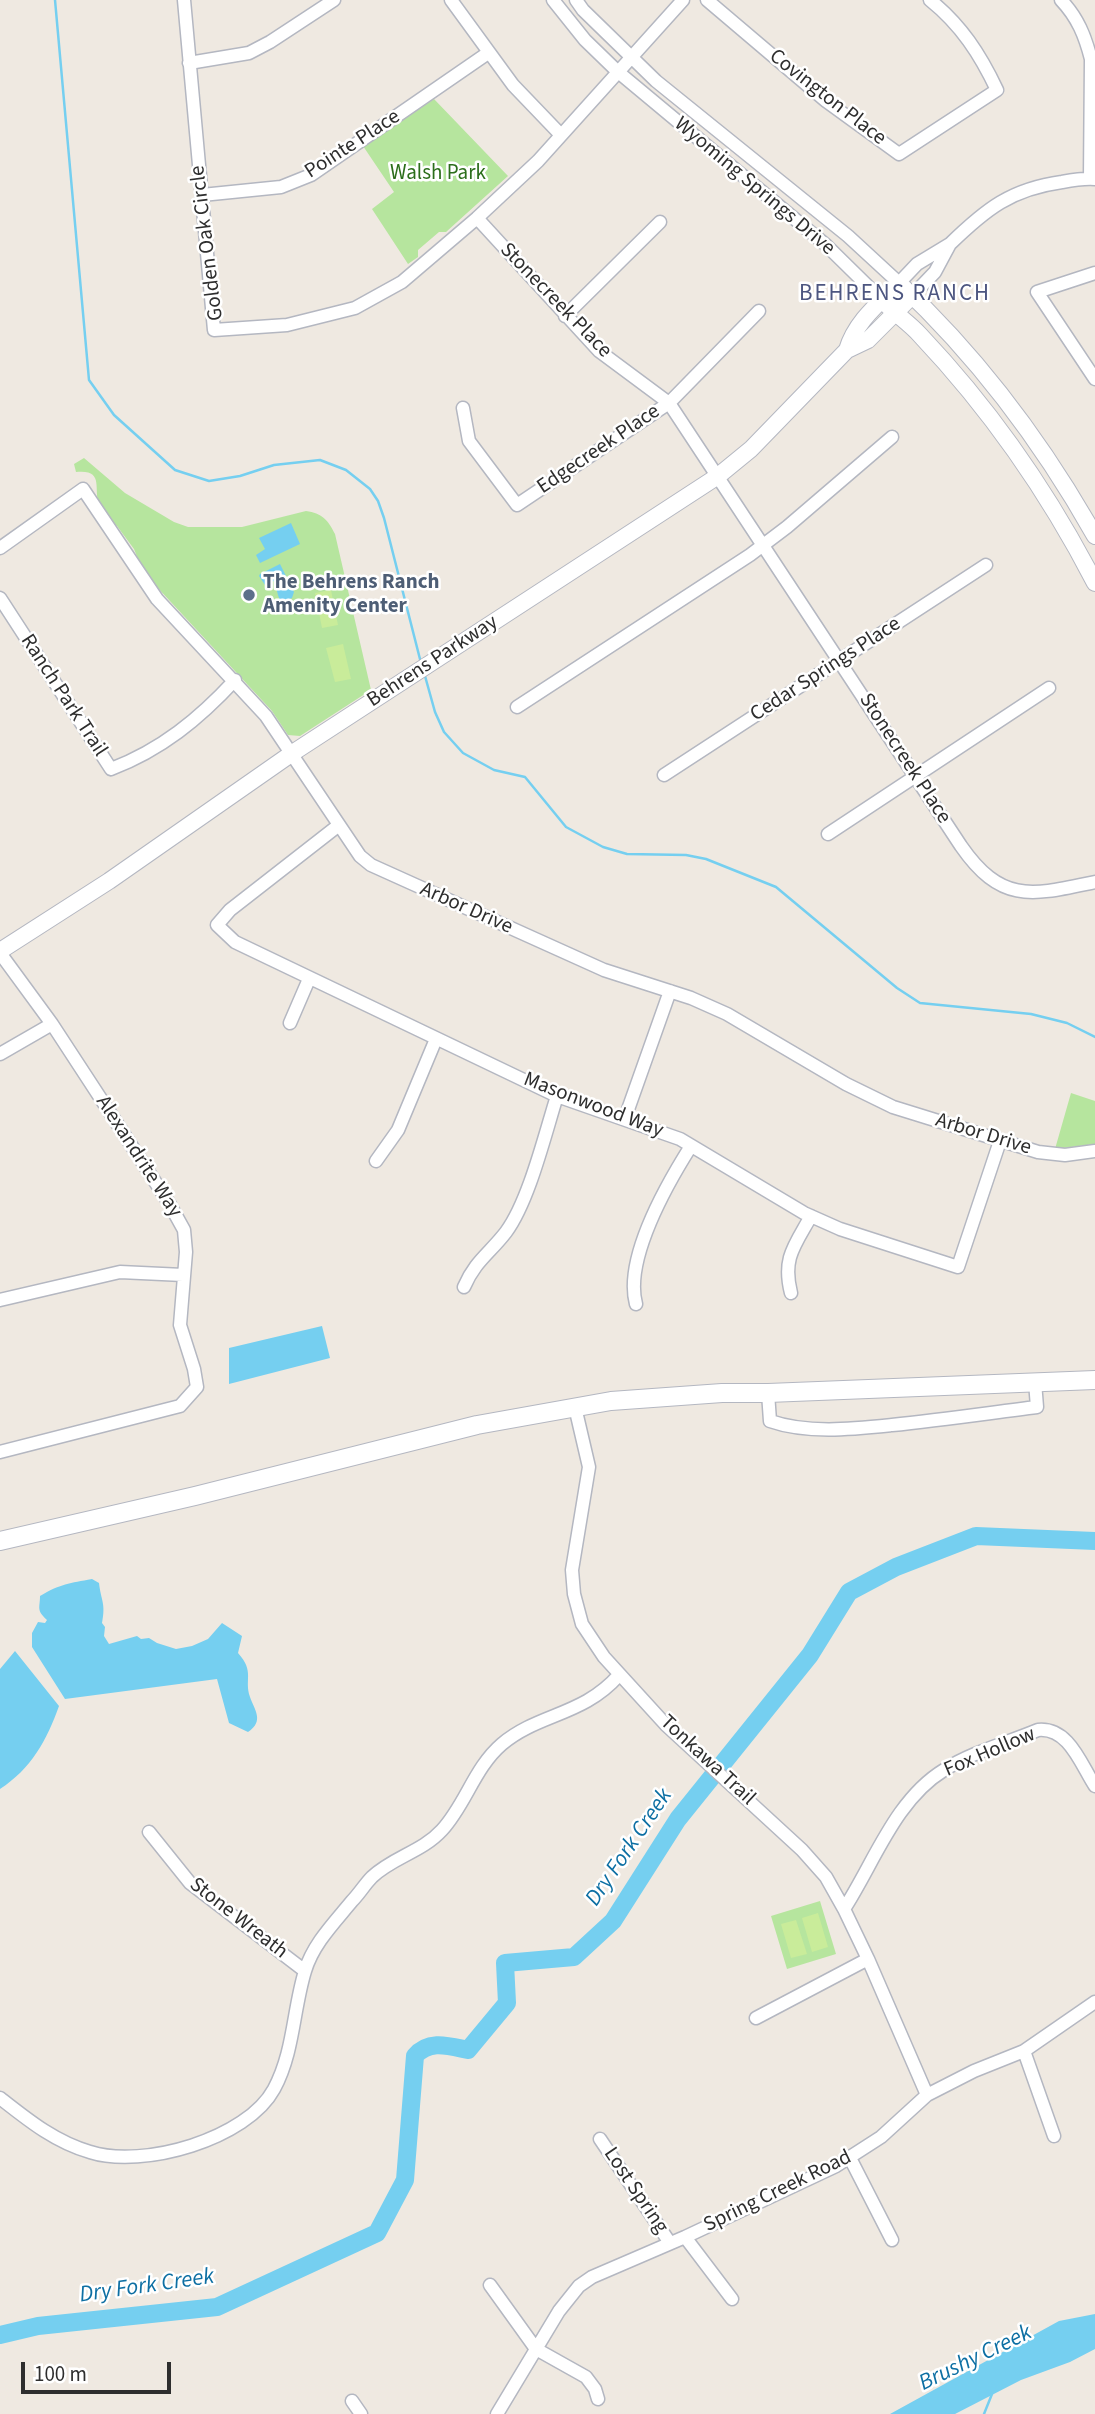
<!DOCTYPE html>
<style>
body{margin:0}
#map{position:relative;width:1095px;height:2414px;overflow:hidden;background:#efe9e1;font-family:"Source Sans 3",sans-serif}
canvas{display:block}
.scale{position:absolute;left:21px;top:2362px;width:150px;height:32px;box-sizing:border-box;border:4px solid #2e2e2e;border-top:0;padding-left:9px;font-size:21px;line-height:24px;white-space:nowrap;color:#2e2e2e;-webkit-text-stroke:5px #fff;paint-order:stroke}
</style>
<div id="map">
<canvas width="1095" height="2414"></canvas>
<div class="scale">100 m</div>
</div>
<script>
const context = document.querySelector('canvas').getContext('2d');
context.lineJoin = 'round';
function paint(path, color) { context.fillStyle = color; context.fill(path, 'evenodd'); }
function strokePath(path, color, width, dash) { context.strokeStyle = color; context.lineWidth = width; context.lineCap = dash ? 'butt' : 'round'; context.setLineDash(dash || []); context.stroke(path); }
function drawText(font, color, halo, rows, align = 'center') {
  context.font = font + ' "Source Sans 3",sans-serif'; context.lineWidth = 5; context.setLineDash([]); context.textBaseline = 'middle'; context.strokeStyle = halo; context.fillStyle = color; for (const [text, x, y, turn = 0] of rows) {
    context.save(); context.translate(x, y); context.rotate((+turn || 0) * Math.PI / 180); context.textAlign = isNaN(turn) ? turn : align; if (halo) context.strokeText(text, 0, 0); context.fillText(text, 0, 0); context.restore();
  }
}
paint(new Path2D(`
 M434 99 508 176 446 232H439L418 250V257L408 264 372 209 394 192 363 146Z
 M84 458 125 493 174 522 188 527H242L306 511C322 513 328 520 335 534L371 690 300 736 288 735 272 711 143 572 134 549 117 526 112 524C108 518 102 511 99 504 93 489 105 469 76 472L74 464Z
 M1071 1093 1095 1101V1144L1055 1149Z
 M820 1901 836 1954 787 1969 771 1916Z`), '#b6e59e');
paint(new Path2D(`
 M331 590 338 625 322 628 315 593Z
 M343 644 351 679 335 682 326 648Z
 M818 1913 828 1947 812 1952 802 1918Z
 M796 1920 807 1954 791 1958 781 1924Z`), '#c9ec9a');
paint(new Path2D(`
 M291 523 300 544 260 563 256 555 265 549 259 538Z
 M280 564 294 592 292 598 285 601 280 600C276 592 277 585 274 581L265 585 259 576 260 574Z
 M322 1326 330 1358 229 1384V1348Z
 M92 1579 99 1583C101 1601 106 1603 102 1623L105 1627 104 1636 109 1644 137 1636 141 1639 149 1638 157 1643 176 1649 192 1646 208 1639 222 1623 242 1636 238 1653C255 1672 244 1679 250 1697 254 1709 265 1721 248 1732L229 1723 217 1679 65 1699 32 1647V1633L38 1622 45 1623 47 1620C36 1610 40 1608 40 1596 60 1584 70 1583 92 1579Z
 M15 1651 59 1706C47 1740 31 1769 0 1789V1669Z
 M1095 2314V2349L1070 2362 1021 2380 955 2414H890L1059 2321Z`), '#75cff0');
strokePath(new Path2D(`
 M55 0 89 380 114 415 175 470 209 481 240 476 274 465 320 460 346 470 370 489 378 501 384 518 421 663
 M425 676 435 712 444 732 463 753 494 770 525 777 566 827 603 847 627 854 686 855 706 859 776 887 897 988 920 1003 1031 1014 1067 1023 1095 1037
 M984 2414 992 2394`), '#75cff0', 2.5);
strokePath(new Path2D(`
 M0 2335 38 2326 217 2307 377 2233 405 2180 415 2056C429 2039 449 2046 468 2050L507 2003 505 1963 574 1957 613 1921 678 1819 810 1655 849 1592 896 1567 976 1536 1095 1541`), '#75cff0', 18);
const minor = new Path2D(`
 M184 0 214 330 287 325 355 308 402 282 477 218 538 161 683 0
 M451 0 513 85 560 134
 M553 0 585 40 617 71 826 245 882 300
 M576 0 583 10 656 81 848 236 899 283 917 264 950 244 935 272 912 296
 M707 0 826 101 899 154 997 90C980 54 961 25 930 0
 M1061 0C1078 18 1085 36 1091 59L1090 178
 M189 63 249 53 270 42 334 0
 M202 195 281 187 311 175 488 53
 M477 218 599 351 669 403 961 846C1002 905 1033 895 1095 882
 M950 244C986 209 1011 189 1062 182 1073 180 1084 178 1095 179
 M1095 273 1037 292 1095 379
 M565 316 660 222
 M463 408 469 441 517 505 669 403 759 311
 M0 548 83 489 157 599 266 716 360 856 371 865 604 970 691 998 727 1014 846 1084 893 1107 1038 1152 1065 1155 1095 1151
 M0 598 111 769C161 750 199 719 235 680
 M517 707 750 555 787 527 892 437
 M664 775 986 565
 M339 825 230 910 217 925 235 942 557 1096 680 1139 804 1213 840 1229 958 1267 1000 1141
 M828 834 1049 688
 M0 953 52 1024 169 1203 184 1230 186 1252 180 1325 194 1369 197 1387 180 1406 0 1452
 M290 1023 309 979
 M0 1054 52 1024
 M625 1118 670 991
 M376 1161 398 1130 436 1039
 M464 1287C475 1261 490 1253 506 1232 529 1201 545 1134 557 1096
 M791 1293C782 1258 795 1245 811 1216
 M0 1300 120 1272 183 1275
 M636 1304C624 1259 667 1184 691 1146
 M768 1393 770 1421C807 1434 853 1429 892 1425 941 1420 989 1413 1037 1407L1035 1382
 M575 1407 589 1467 572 1570 574 1594 582 1624 604 1657 666 1725 802 1850 826 1877 844 1909 868 1959 927 2095
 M149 1832 190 1883 305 1971
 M844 1909C874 1863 895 1800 944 1770 972 1752 1007 1743 1038 1730 1069 1727 1081 1765 1095 1786
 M756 2018 868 1959
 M1024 2051 1054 2136
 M0 2098C28 2120 55 2142 90 2152 143 2169 247 2139 274 2089 294 2052 293 2010 305 1971 313 1944 334 1923 352 1901 359 1894 365 1884 372 1877 393 1857 422 1852 442 1830 466 1804 474 1768 502 1744 539 1713 583 1716 619 1675
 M600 2139 670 2243
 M850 2158 892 2240
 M685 2237 732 2299
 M490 2285 536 2349 586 2377 595 2389 598 2399
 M352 2401 361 2414
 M497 2414 559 2311 579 2286 592 2277 685 2237 836 2166 881 2137 927 2095 974 2071 1024 2051 1095 2002`);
const tertiary = new Path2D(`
 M888 306C898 316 910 324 920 335 990 409 1048 492 1095 583
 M847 350C855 322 879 303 899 283 977 356 1043 444 1095 536
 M0 951 109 881 291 754 718 476 751 449 847 350 868 340 912 296`);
const secondary = new Path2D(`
 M0 1541 195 1496 477 1425 611 1401 722 1393H768L1095 1380`);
strokePath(minor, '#b4b7c1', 15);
strokePath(tertiary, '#b4b7c1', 18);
strokePath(secondary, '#b4b7c1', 20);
strokePath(minor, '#fff', 12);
strokePath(tertiary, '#fff', 16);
strokePath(secondary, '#fff', 18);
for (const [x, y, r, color] of [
 [249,595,7,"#5c6f8a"]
]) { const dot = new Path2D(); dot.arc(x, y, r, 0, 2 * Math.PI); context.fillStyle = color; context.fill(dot); strokePath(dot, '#fff', 2.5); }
drawText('21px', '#2e2e2e', '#fff', [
 ["Covington Place",827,98,38],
 ["Pointe Place",353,145,-33],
 ["Wyoming Springs Drive",754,187,40],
 ["Golden Oak Circle",208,243,-97],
 ["Stonecreek Place",555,301,46],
 ["Edgecreek Place",599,450,-34],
 ["Behrens Parkway",433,662,-33],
 ["Cedar Springs Place",826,670,-33],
 ["Ranch Park Trail",63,696,57],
 ["Stonecreek Place",904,759,57],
 ["Arbor Drive",466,909,24],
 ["Masonwood Way",593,1106,21],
 ["Arbor Drive",983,1135,17],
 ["Alexandrite Way",138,1157,57],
 ["Fox Hollow",990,1753,-23],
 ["Tonkawa Trail",707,1761,43],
 ["Stone Wreath",238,1919,38],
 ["Lost Spring",635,2191,56],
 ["Spring Creek Road",778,2192,-26]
]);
drawText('21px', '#2c6e1b', '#fff', [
 ["Walsh Park",438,174]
]);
drawText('bold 21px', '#4e5e75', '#fff', [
 ["The Behrens Ranch",263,583],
 ["Amenity Center",263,607]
], 'left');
context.letterSpacing = '2px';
drawText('23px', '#4d5680', '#fff', [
 ["BEHRENS RANCH",895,295]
]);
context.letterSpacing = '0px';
drawText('italic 23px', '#0d6fa3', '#fff', [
 ["Dry Fork Creek",630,1848,-56],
 ["Dry Fork Creek",147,2287,-8],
 ["Brushy Creek",976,2359,-26]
]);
</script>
